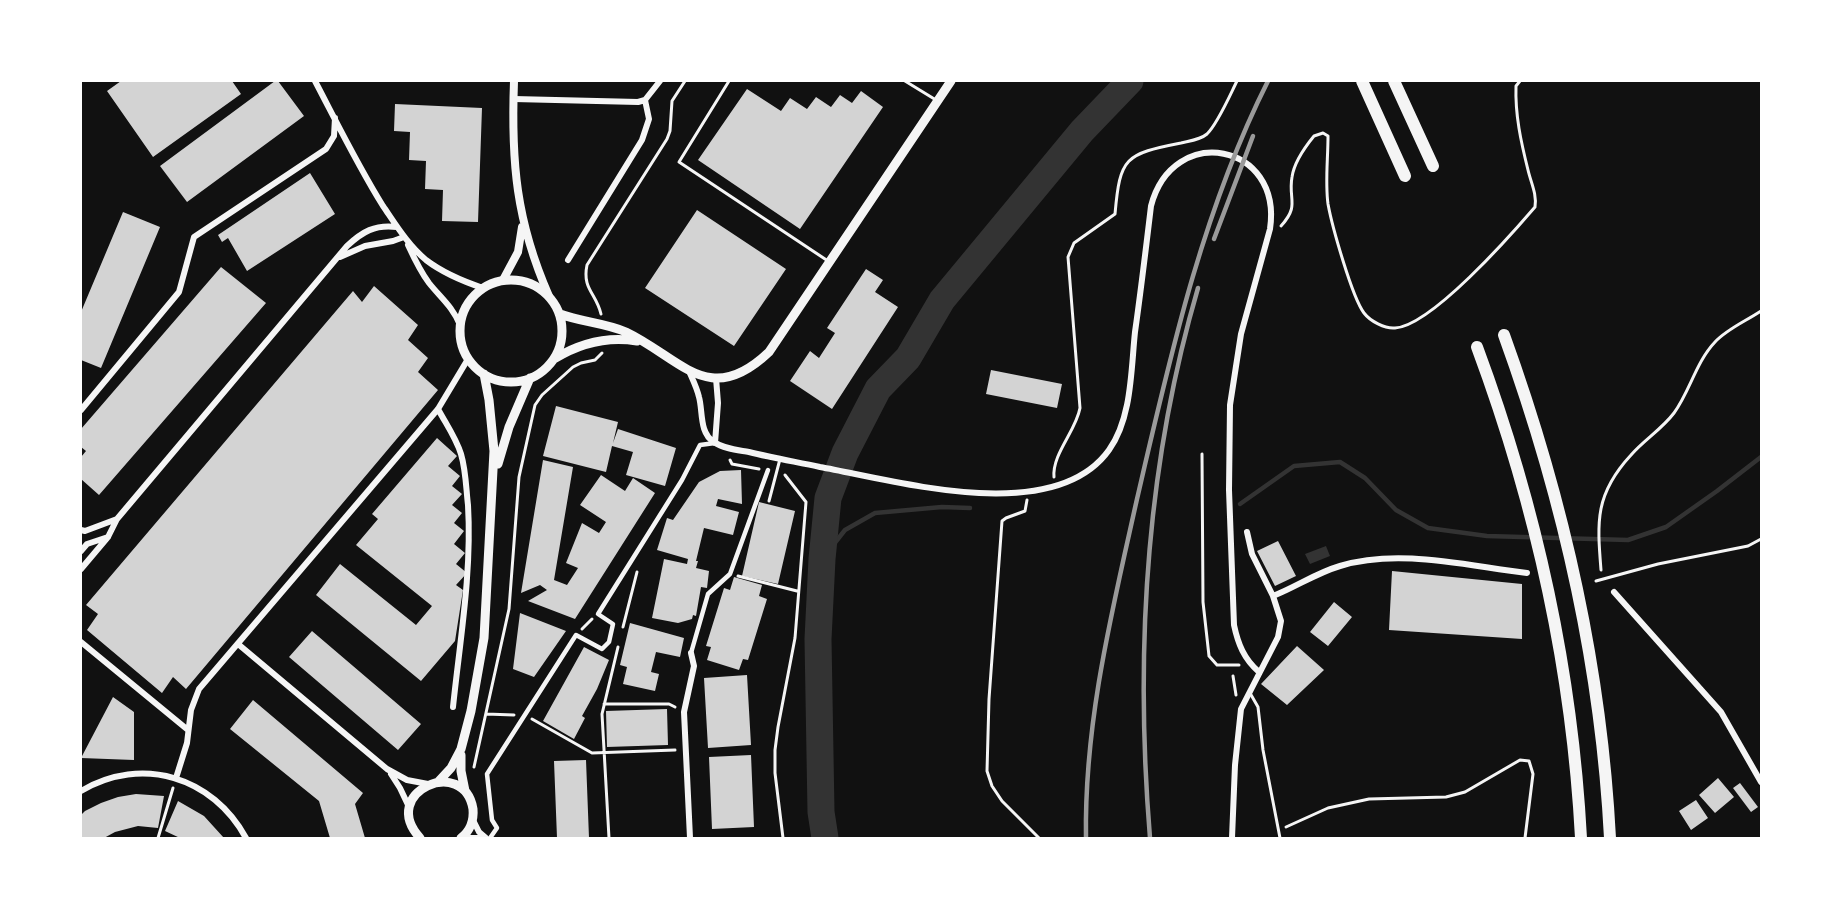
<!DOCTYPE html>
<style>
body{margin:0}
#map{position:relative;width:1842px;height:919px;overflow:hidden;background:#111;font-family:Signika,sans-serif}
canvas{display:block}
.frame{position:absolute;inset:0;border:82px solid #fff;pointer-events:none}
</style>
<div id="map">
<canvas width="1842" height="919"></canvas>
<div class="frame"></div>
</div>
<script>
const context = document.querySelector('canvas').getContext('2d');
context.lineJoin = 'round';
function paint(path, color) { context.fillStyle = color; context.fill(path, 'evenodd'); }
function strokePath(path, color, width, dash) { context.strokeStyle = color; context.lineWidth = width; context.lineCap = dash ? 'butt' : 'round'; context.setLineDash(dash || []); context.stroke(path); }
paint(new Path2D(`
 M1326 546 1330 556 1310 564 1305 554Z`), '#333');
strokePath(new Path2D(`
 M1240 504 1294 466 1340 462 1365 478 1396 510 1428 528 1487 536 1628 540 1666 527 1717 491 1761 457
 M822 559 845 530 875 513 942 507 970 508`), '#333', 4.5);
strokePath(new Path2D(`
 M825 838 821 812 818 639 822 559 828 498 845 453 878 389 908 358 942 300 1082 131 1130 81`), '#333', 27);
paint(new Path2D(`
 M121 81H232L241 94 153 157 107 91Z
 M275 81H278L304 116 187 202 160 166Z
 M747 89 781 111 790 98 807 109 816 97 831 107 840 95 852 103 861 91 883 107 800 229 698 160Z
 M395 104 482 108 478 222 442 221 443 190 425 189 426 161 409 160 410 132 394 131Z
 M310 173 335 214 247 271 228 238 222 242 218 235Z
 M697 210 786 269 734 346 645 288Z
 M123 212 160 227 101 368 81 360V312Z
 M221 267 266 303 99 495 81 479V457L86 451 81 447V429Z
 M866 269 883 280 875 292 898 307 832 409 790 381 810 351 819 358 835 333 827 328Z
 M374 286 418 325 408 340 428 358 418 372 438 390 186 689 173 677 162 693 87 630 98 614 86 605 353 291 362 302Z
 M991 370 1062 384 1057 408 986 394Z
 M556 406 618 422 613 443 618 429 676 448 665 486 626 475 633 452 612 446 606 472 543 456Z
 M437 438 457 456 448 466 460 476 452 486 462 494 452 505 462 513 454 523 464 531 454 544 465 553 456 564 467 573 456 585 463 590 455 641 421 681 316 595 340 564 416 625 432 606 356 545 378 519 372 514Z
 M543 460 573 467 554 580 567 585 578 568 566 563 582 523 599 533 606 522 580 505 601 475 625 491 633 478 655 493 575 619 528 601 547 590 540 585 521 593Z
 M741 470 742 504 718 499 716 506 739 512 733 535 704 528 703 532 696 561H698L696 568 709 571 707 588 701 587 696 616 693 615 692 619 678 623 652 618 664 559 687 564 688 559 657 550 667 518 673 520 699 482 720 471Z
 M759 502 795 511 778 584 742 576Z
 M1278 541 1296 576 1275 586 1257 551Z
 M1392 571 1522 584V639L1389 630Z
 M734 577 762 585 759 596 767 599 748 660 743 659 739 670 707 660 711 647 706 646 724 588 730 590Z
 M1334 602 1352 617 1328 646 1310 632Z
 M520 613 566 631 534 677 513 669Z
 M630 623 684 638 680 657 656 652 651 672 659 674 655 691 623 684 627 667 620 665Z
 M312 631 421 724 398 750 289 657Z
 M1297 646 1324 670 1287 705 1261 684Z
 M584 647 609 660 597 689 582 716 585 718 574 739 543 721Z
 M747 675 751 745 708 748 704 678Z
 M113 697 134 712V760L81 758Z
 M253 700 363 793 355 804 365 838H330L319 801 230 729Z
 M667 709 668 745 607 747 606 711Z
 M751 755 754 827 712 829 709 757Z
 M586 760 589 838H557L554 761Z
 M1718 778 1734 797 1715 813 1699 795Z
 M1740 783 1758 807 1751 812 1733 788Z
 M136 794 164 796 158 828 138 826 115 832 104 838H81V815L85 811 101 803 118 797Z
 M1696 800 1708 818 1691 830 1679 811Z
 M178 801 204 816 224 838H180L165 831Z`), '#d3d3d3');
strokePath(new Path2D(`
 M1281 226C1300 205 1288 200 1292 177 1294 163 1305 147 1314 136L1323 133 1328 136C1328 159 1325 182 1328 204 1332 226 1352 297 1364 313 1370 321 1385 329 1395 328 1431 326 1511 235 1535 207 1537 194 1531 183 1528 170 1521 142 1515 115 1516 86L1520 81
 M601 314C596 293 582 289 587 265L667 139 670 131 672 101 685 81
 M1202 454 1203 602 1209 656 1217 665H1239
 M730 460 732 464 759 469
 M1054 477C1052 454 1076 431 1080 408L1068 257 1074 243 1115 214C1120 157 1125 154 1181 143 1189 141 1200 140 1207 134 1218 123 1230 95 1237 81
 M1027 500 1025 511 1006 518 1002 521 989 699 987 771 992 786 1002 801 1039 838
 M1601 570C1597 521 1595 494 1631 455 1644 440 1662 429 1674 413 1690 391 1696 362 1715 342 1727 329 1746 321 1761 311
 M738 576 797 591
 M623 627 637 572
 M582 629 592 619
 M1233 676 1236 695
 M604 704H669L675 707
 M486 714 514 715
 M532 719 592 753 675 750
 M474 767 509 609 519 477 535 405 542 395 573 367 581 363 595 360 602 353
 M1286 827 1328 808 1369 799 1446 797 1465 792 1520 760 1529 761 1533 774 1525 838
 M158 838 173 788
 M609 838 602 714 618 647
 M783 838 775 773V750L778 727 795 638 806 502 785 475`), '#f5f5f5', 3);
strokePath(new Path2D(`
 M729 81 679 162 828 261
 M905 81 936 100
 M769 501 780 459
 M1596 581 1658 564 1748 546 1761 539
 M1250 693 1258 707 1263 750 1280 838`), '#f5f5f5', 3);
strokePath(new Path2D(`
 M691 653 708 594 730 574 768 470
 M490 838 497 828 492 820 487 774 576 635 602 649 609 642 613 624 598 614 682 480 700 445 715 443`), '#f5f5f5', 4.5);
strokePath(new Path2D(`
 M315 81C337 123 358 166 383 206 396 225 408 245 426 260 443 273 462 281 483 288
 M514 99 638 102 645 100 660 81
 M408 245C414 258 420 271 429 283 440 297 453 307 460 325
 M340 257 365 246 393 241 404 237
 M568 260 642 140 649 119 645 100
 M689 371C693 380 697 388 699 397 703 411 699 433 714 442 724 449 738 450 749 452 773 458 797 462 820 467 898 481 1054 527 1109 450 1132 418 1131 369 1135 332 1141 290 1146 248 1151 206 1173 122 1283 143 1270 229L1241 334 1230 405 1229 490 1234 625C1238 644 1244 659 1259 672
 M438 409C446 424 456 438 461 454 466 471 466 488 468 505 472 572 460 640 453 707
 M81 410 179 292 194 237 326 149 334 136 335 118
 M715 443 718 403 716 378
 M81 530 85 531 117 519
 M81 551 87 544 108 537
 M81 569 108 537 117 519 347 246C362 232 375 224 397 227
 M1614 592 1721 712 1761 782
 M1273 596C1296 587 1316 573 1340 566 1399 548 1467 566 1527 573
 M81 642 188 730
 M238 644 387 769 407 780 428 784
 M391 774 400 788 409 807
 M176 778 187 743 191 710 199 689 438 409 468 359
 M81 791C142 755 213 777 246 838
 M473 820 479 832 486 838
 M463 838H480
 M690 838 684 712 694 666 691 653
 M1232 838 1235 765 1241 709 1278 637 1281 621 1273 596 1252 554 1247 532`), '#f5f5f5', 6);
strokePath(new Path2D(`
 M514 81C511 162 516 221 549 296
 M503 280 518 252 522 227`), '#f5f5f5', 8);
strokePath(new Path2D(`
 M460 331a51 51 0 1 1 102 0a51 51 0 1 1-102 0Z
 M560 314C581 322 606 323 626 332 682 359 709 409 769 352L951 81
 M554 359C580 343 607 336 637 341
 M498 464 509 427 530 378
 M461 755V771L465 791
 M438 782 451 768 461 749 471 711 484 638 494 451 489 400 484 374
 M420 838C378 792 464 755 473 809 474 820 470 831 461 838`), '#f5f5f5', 9);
strokePath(new Path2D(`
 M1362 81 1405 176
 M1394 81 1433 166
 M1504 335C1563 498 1601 665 1610 838
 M1477 347C1536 506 1572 669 1581 838`), '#f5f5f5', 12);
strokePath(new Path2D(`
 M1214 239 1253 136
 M1086 838C1084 723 1112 611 1137 499 1170 357 1202 212 1268 81
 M1150 838C1135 655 1146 465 1198 288`), '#9a9a9a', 4.5);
</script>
